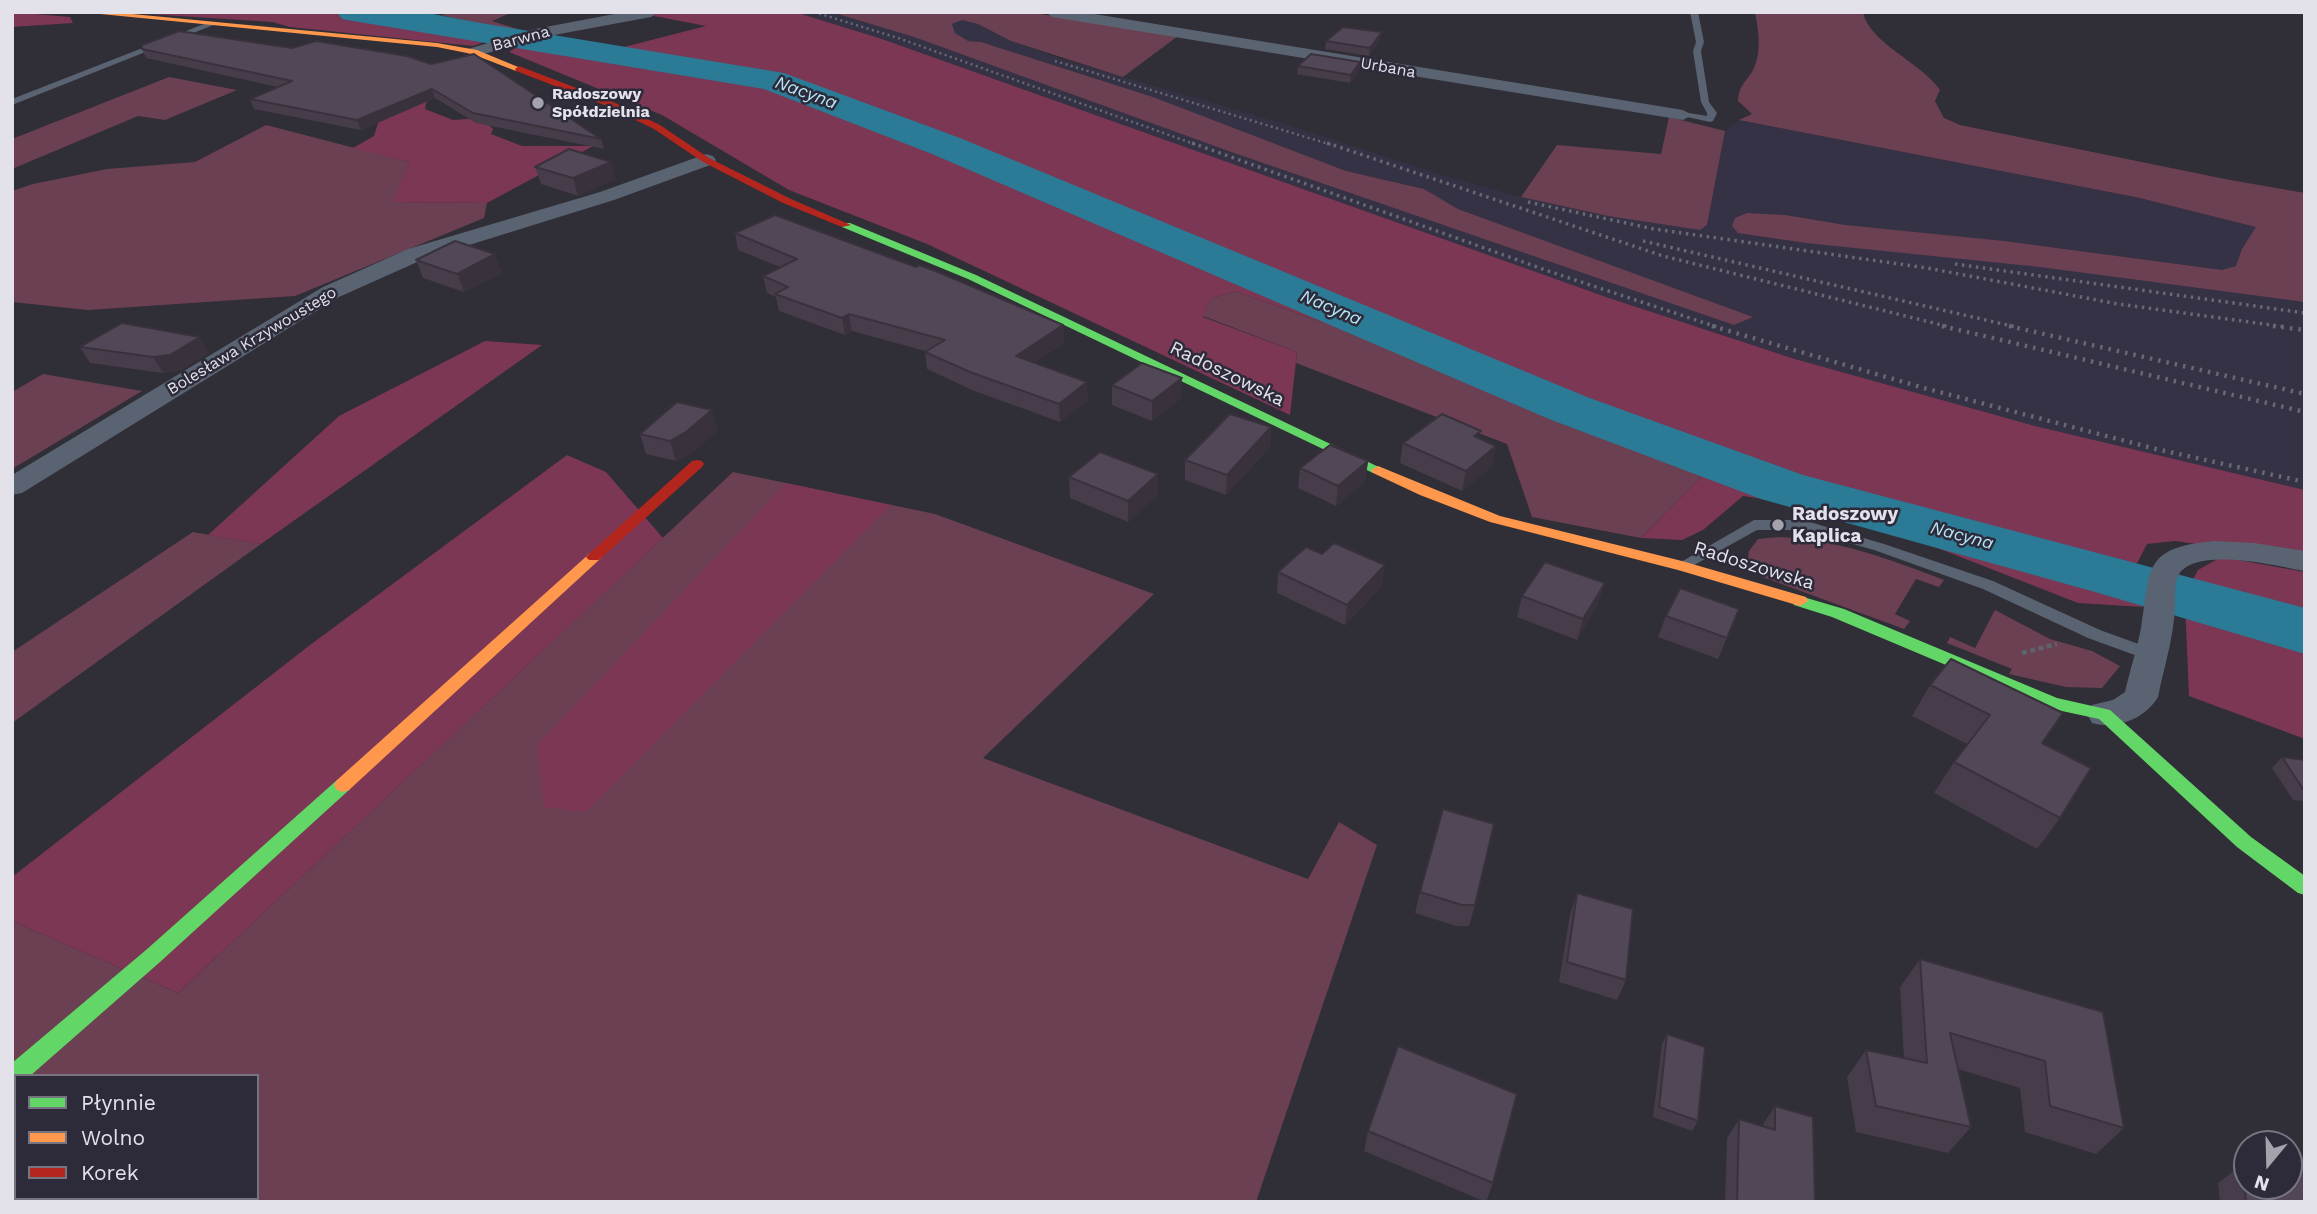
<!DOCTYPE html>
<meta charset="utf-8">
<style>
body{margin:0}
#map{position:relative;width:2317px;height:1214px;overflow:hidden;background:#302e36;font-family:"Work Sans",sans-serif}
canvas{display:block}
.frame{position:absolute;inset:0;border:14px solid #e3e2eb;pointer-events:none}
.legend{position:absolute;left:14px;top:1074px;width:245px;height:126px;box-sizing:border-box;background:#2d2b3a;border:2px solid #767481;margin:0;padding:9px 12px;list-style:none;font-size:21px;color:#e3e2eb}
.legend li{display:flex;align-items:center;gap:14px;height:35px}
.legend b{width:35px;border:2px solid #767481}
.north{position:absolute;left:2233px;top:1130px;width:70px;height:70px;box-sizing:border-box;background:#2d2b3a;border:2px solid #767481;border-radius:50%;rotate:199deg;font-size:19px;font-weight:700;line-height:28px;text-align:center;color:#e3e2eb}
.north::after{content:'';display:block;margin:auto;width:24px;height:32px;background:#a4a3ac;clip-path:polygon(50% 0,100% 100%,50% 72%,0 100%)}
</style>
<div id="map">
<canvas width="2317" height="1214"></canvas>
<div class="frame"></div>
<ul class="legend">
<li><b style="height:9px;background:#63d668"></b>Płynnie</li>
<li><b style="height:9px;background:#ff974d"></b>Wolno</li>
<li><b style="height:9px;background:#b3261e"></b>Korek</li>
</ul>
<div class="north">N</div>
</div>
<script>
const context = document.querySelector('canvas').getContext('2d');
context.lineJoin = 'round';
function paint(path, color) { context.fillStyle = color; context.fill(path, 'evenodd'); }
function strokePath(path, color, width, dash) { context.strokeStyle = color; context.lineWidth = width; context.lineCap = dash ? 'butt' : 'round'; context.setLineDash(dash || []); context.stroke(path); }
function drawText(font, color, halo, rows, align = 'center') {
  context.font = font + ' "Work Sans",sans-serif'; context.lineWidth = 5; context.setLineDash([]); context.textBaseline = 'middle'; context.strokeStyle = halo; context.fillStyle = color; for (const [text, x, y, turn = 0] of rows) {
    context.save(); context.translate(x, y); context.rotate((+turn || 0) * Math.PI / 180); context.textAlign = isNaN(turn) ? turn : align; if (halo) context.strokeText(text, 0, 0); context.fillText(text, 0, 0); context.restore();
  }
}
paint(new Path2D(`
 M795 12H831L914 37 1234 153 1734 325 1752 317 1458 209 1424 189 1346 171 1153 97 981 42 968 41 955 33 952 24 962 20 978 24 1011 41 1065 60 1288 125 1448 177 1521 197 1608 216 1700 230 1707 225 1725 131 1739 120 2140 198 2305 238V490L2035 426 1802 361 1609 298 882 39Z`), '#353245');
paint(new Path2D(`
 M455 12H513L492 21 527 32 516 33 441 15Z
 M831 12H1028L1178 36 1123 77 1011 41 978 24 962 20 952 24 955 33 968 41 981 42 1153 97 1346 171 1424 189 1458 209 1753 317 1734 325 1234 153 914 37Z
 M1755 12H1863C1869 43 1922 63 1940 90L1935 101 1944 118 1960 125 2230 180 2305 193V302L2040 267 1806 243 1738 233 1732 226 1735 218 1747 213 1785 215 1845 225 2004 241 2222 270 2236 266 2242 249 2256 227 2140 198 1739 120 1752 114 1738 101C1739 81 1752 79 1756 62 1761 48 1758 27 1755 12Z
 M169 77 237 90 165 120 138 116 12 169V139Z
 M1669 117 1725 131 1707 225 1700 230 1608 216 1521 197 1557 145 1661 154Z
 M266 125 409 162 394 202 487 203 484 218 295 296 88 310 12 302V191L33 184 107 169 195 162Z
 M1235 291 1321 322H1349L1550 409 1711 467 1641 538 1532 517 1507 444 1296 363 1297 352 1203 316 1210 299Z
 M43 374 142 391 12 469V392Z
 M733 472 935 514 1154 594 983 758 1308 879 1339 822 1377 845 1256 1202H12V921L178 993ZM16 1076H257V1198H16Z
 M193 532 261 544 12 723V652Z
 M1779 537C1836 539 1892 560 1944 580L1939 587 1916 579 1895 614 1910 621 1904 629 1760 576 1747 564 1749 551 1758 539Z
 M1995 610 2050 639 2092 651 2120 666 2102 688 2066 687 2009 674 2012 669 1947 643 1950 637 1975 648Z`), '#6b4052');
paint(new Path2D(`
 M12 12 70 17 73 23 12 27Z
 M118 12H324L493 39 473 46 290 27 272 22Z
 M669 12H795L882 39 1609 298 1795 359 2035 426 2305 490V559L2175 541 2147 544 2131 575 1784 483 1305 291 949 142 777 78 534 40 543 35 620 48 706 26 649 15Z
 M524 42 766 82 940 147 1349 322H1321L1235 291 1210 299 1203 317 1297 352 1290 415 927 244 789 190 662 115 509 52Z
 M427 100 425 109 453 120 481 118 493 129 491 134 522 146H593L487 203 393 202 409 162 353 148 374 136 379 120Z
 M485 341 542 345 261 544 208 535 339 416Z
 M567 455 606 472 663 538 178 993 12 921V877L310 645Z
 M1711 467 1778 489 2142 591 2143 607 2078 603 1917 540 1789 503 1743 496 1703 530 1682 540 1641 538Z
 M786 483 891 505 586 812 544 807 537 745Z
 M2221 557 2305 572V622L2188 589 2198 570Z
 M2185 603 2305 637V739L2189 696Z`), '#7b3754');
paint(new Path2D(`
 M324 12H423L474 22 516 33 493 39Z`), '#2b7a96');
paint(new Path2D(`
 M337 12H414L784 73 960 138 1587 397 1803 475 2305 608V654L2095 592 1761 499 1549 419 932 154 764 89 353 21 342 19Z`), '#2b7a96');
strokePath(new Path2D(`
 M2022 653 2057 644`), '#5e636d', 4.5, [5, 3.5]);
paint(new Path2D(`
 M1690 12H1698L1704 42 1701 51 1709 102 1717 113 1713 121 1710 122 1678 115 1683 112 1707 116V113L1701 102 1693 51 1696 42Z
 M209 22 216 24 12 105V99Z
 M1754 520H1803L1884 544 1993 581 2100 630 2155 650 2157 654 2155 658H2143L2088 638 1983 589 1874 550 1802 530H1757L1687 569 1682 571 1674 566Z`), '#5a6371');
paint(new Path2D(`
 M625 12H658L651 17 538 38 474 57 466 52 468 49 535 29Z
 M1045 12H1082L1683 110 1692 115 1683 120 1052 17Z
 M706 154 713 156 716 160 713 164 614 200 424 259 339 297 22 493 12 495V475L323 287 408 249 600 192Z
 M2214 541 2254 543 2305 551V571C2277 566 2197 546 2179 574 2174 583 2175 597 2175 606 2174 637 2164 667 2158 697 2145 719 2116 730 2092 723L2087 714 2092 705 2113 700 2125 692C2130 670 2137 649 2141 628 2151 568 2142 548 2214 541Z`), '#5a6371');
paint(new Path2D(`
 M842 223H850L976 275 1385 470 1383 473H1373L968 279 842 227Z
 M1800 596 1844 609 2057 698 2110 710 2251 837 2305 876V895L2298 893 2237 847 2099 719 2048 708 1832 617 1794 605 1792 601Z
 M343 778 349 780 352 785 349 790 160 962 30 1076H16V1086L12 1087V1063L146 950 337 780Z`), '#63d668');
paint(new Path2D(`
 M80 12H111L437 43 477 50 523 69 516 71 472 54 437 47Z
 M1378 466 1500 516 1682 561 1806 597 1808 601 1800 606 1678 570 1490 522 1420 495 1373 473 1371 470Z
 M594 552 602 557 599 560 349 790 343 792 337 790 334 785 337 780 589 554Z`), '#ff974d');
paint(new Path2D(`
 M519 66 613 102 660 125 709 158 791 199 851 225 842 227 783 203 703 162 654 129 607 106 516 71 515 69Z
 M697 460 702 461 704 464 702 467 599 560H589L586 557 589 554 692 461Z`), '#b3261e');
strokePath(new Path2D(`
 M814 12 898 38 1197 145
 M1055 61 1332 145`), '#666a74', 2.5, [2, 3.5]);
strokePath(new Path2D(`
 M1192 143 1551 272 1717 327
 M1327 143 1663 256 1950 327
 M1528 202 1654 229 1927 268 2118 304 2286 327
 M1643 241 2016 327
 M1955 264 2305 313`), '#666a74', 3.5, [2.5, 4.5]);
strokePath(new Path2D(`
 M1712 326 1924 388 2156 449 2305 482
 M1942 326 2305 412
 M2009 326 2305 394
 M2273 326 2305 330`), '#666a74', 4.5, [2.5, 6]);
paint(new Path2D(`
 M1381 39 1369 56 1325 49 1326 41Z
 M292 48 601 139 604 149 476 123 435 98 361 130 254 109 250 99 278 87 146 58 142 49Z
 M1360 62 1359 70 1350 83 1297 74 1298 66Z
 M535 167 616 179 578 196 541 184Z
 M735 233 1063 325 1064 343 1034 363 1088 400 1060 422 972 390 927 369 925 351 852 331 845 335 779 311 776 297 767 293 763 276 780 267 738 250Z
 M416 260 502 273 464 292 423 278Z
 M80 347 209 353 179 371 163 373 90 363Z
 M1112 385 1181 398 1152 421 1112 405Z
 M712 410 717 430 692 453 676 461 646 454 640 434Z
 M1271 427 1270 447 1226 495 1185 480V460Z
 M1479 439 1496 446 1492 466 1462 491 1400 463 1403 443Z
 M1368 461 1365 482 1336 506 1298 488 1300 468Z
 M1069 477 1158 495 1128 522 1070 498Z
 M1322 554 1382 586 1345 625 1277 593 1278 572Z
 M1522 596 1598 604 1577 640 1517 617Z
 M1739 609 1718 659 1658 637 1666 616Z
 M1951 659 2042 743 2060 818 2037 849 1934 793 1954 762 1967 744 1912 716 1930 685Z
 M2282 757 2305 760V801L2293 800 2272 768Z
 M1420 892 1475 905 1469 926H1456L1415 913Z
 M1577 893 1626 980 1617 1000 1559 982 1570 914Z
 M1920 959 2103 1012 2124 1128 2096 1154 2025 1132 2020 1088 1958 1069 1971 1127 1948 1153 1856 1132 1847 1077 1866 1050 1904 1058 1900 987Z
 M1667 1034 1698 1121 1692 1131 1653 1117 1662 1044Z
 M1775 1106 1815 1202H1725L1727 1138 1739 1119 1762 1126Z
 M1368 1131 1493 1183 1486 1202 1364 1151Z
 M2242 1165 2289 1186 2305 1202H2220L2218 1183Z`), '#473d4a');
paint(new Path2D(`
 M1382 32 1381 39 1369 56 1370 48Z
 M1360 62 1359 70 1350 83 1351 75Z
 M432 89 435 98 361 130 357 120Z
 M611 162 616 179 578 196 573 178Z
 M495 254 502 273 464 292 457 274Z
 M849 314 852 331 845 335 842 318Z
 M1063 325 1064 343 1017 374 1016 356Z
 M200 337 209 353 179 371 163 373 153 357Z
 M1182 378 1181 398 1152 421V401Z
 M1087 382 1088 400 1060 422 1059 404Z
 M712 410 717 430 692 453 676 461 670 441Z
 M1271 427 1270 447 1226 495 1227 475Z
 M1496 446 1492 466 1462 491 1466 471Z
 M1368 461 1365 482 1336 506 1338 486Z
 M1158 474V495L1128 522V501Z
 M1385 565 1382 586 1345 625 1347 605Z
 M1605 583 1598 604 1577 640 1583 619Z`), '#39323c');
const building = new Path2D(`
 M1343 27 1382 32 1370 48 1326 41Z
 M179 31 292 48 316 41 407 56 431 64 474 54 601 139 473 113 432 89 357 120 250 99 292 81 142 49V45Z
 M1311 54 1360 62 1351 75 1298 66Z
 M569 149 611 162 573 178 535 167Z
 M775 215 916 267 919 265 938 272 1063 325 1016 356 1087 382 1059 404 970 372 925 352 945 340 849 314 842 318 775 294 788 287 763 276 797 259 735 233Z
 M455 241 495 254 457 274 416 260Z
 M122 323 200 337 170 355 153 357 80 347Z
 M1142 363 1182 378 1152 401 1112 385Z
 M677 402 712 410 686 432 670 441 640 434Z
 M1230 414 1271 427 1227 475 1185 460Z
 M1442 414 1481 431 1474 436 1496 446 1466 471 1403 443Z
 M1330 445 1368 461 1338 486 1300 468Z
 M1100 452 1158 474 1128 501 1069 477Z
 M1334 543 1385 565 1347 605 1278 572 1306 547 1322 554Z
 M1545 562 1605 583 1583 619 1522 596Z
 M1680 588 1739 609 1727 638 1666 616Z
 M1951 659 2063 713 2042 743 2091 768 2060 818 1954 762 1990 715 1930 685Z
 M2282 757 2305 760V789H2303Z
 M1443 809 1494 824 1475 905H1462L1420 892Z
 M1577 893 1633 909 1626 980 1567 962Z
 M1920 959 2103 1012 2124 1128 2050 1106 2045 1061 1950 1033 1971 1127 1876 1106 1866 1050 1927 1063Z
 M1667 1034 1705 1047 1698 1121 1659 1107Z
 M1398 1046 1517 1094 1493 1183 1368 1131Z
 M1775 1106 1813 1117 1815 1202H1737L1739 1119 1775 1130Z
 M2289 1151 2305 1157V1202H2246L2242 1165 2247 1167V1186H2289Z`);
paint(building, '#524756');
strokePath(building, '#39323c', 2);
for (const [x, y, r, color] of [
 [538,103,7,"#a4a3ac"],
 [1778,525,7,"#a4a3ac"]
]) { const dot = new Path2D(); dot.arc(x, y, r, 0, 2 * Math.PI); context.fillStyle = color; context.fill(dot); strokePath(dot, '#2d2b3a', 2.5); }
drawText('16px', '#e3e2eb', '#2d2b3a', [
 ["Barwna",521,39,-15],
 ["Urbana",1388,68,10],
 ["Bolesława Krzywoustego",252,341,-31]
]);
drawText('bold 16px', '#e3e2eb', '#2d2b3a', [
 ["Radoszowy",552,94],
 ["Spółdzielnia",552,112]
], 'left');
drawText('italic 18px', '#b5e7fa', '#2d2b3a', [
 ["Nacyna",806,93,20],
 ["Nacyna",1331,308,23],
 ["Nacyna",1962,536,15]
]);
drawText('19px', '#e3e2eb', '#2d2b3a', [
 ["Radoszowska",1227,374,26],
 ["Radoszowska",1754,566,17]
]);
drawText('bold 19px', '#e3e2eb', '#2d2b3a', [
 ["Radoszowy",1792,514],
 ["Kaplica",1792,536]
], 'left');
</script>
